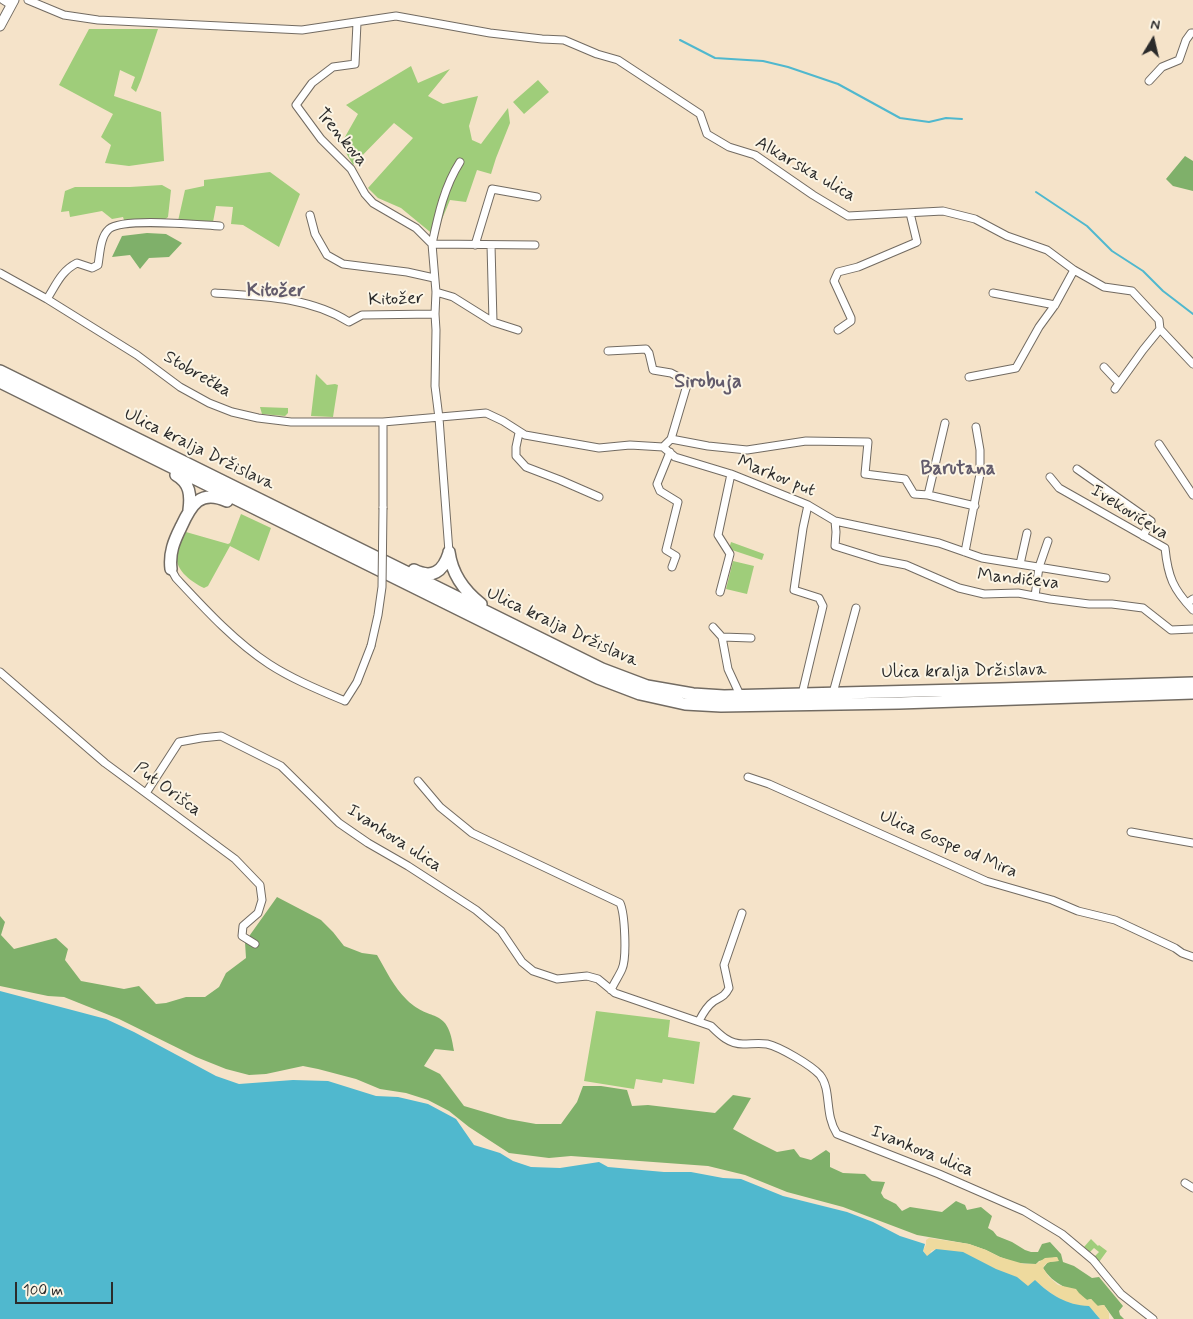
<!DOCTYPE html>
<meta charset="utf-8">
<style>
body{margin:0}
#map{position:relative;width:1193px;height:1319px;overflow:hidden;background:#f5e3c9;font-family:Mynerve,sans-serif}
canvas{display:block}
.north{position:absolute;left:1128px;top:15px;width:50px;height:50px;-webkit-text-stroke:4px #fcf5e5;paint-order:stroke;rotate:9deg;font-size:14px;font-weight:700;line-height:20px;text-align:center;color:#2b2b2b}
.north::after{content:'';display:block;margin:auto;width:18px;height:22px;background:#2b2b2b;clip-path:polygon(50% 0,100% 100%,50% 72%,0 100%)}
.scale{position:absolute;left:15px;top:1282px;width:98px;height:22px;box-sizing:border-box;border:2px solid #2b2b2b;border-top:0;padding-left:6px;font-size:15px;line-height:18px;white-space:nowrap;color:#2b2b2b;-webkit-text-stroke:4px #fcf5e5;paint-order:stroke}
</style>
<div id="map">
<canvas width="1193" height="1319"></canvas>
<div class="north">N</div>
<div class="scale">100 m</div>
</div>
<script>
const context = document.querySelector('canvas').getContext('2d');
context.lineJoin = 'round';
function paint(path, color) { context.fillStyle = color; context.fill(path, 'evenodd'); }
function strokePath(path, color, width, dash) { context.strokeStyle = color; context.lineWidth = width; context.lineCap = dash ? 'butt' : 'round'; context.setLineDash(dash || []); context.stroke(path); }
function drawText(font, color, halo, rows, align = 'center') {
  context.font = font + ' Mynerve,sans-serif'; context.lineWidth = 4; context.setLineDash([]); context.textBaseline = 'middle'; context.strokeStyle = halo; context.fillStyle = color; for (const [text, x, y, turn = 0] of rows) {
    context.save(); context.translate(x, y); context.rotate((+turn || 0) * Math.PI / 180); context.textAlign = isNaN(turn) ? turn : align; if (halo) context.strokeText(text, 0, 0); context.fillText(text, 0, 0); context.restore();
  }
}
paint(new Path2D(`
 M89 29H158L141 80 136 92 131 88 135 77 120 70 114 96 161 112 164 161 129 166 105 163 111 145 101 137 113 114 59 85Z
 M411 66 418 83 450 69 428 96 443 104 478 96 469 126 472 140 481 144 508 108 510 123 496 158 491 174 477 170 466 202 450 200 435 236 401 208 378 198 368 188 413 138 394 123 353 165 341 144 358 114 346 105Z
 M538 80 549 92 524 114 513 102Z
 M270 172 300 194 279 247 243 225 231 224 233 207 216 206 213 222 178 221 185 190 204 186V180Z
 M162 185 171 190 168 217 164 220 141 219 125 223 123 217 112 219 102 211 70 217 69 211 61 212 65 191 75 187H130Z
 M316 374 327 385 335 384 338 385 333 417 311 416Z
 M260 407 288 408V413L285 416 262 414Z
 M241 514 271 528 259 561 230 546 208 586 204 588C190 581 173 569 177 551 179 544 183 538 186 532L228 544 230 543Z
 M731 542 764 554 762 560 729 549Z
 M733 561 754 566 747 594 726 589Z
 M596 1011 670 1020 668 1037 700 1042 694 1084 663 1079 662 1083 636 1079 634 1089 584 1081Z
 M1091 1239 1098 1246 1099 1245 1107 1251 1099 1262 1094 1257 1099 1252 1094 1248 1090 1252 1084 1247Z`), '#9fcd7a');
paint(new Path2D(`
 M1185 156 1193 161V191L1173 186 1166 179Z
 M147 233 166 234 182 243 169 257 149 258 140 269 130 255 112 257 122 236Z
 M277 897 321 920 333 932 344 946 362 953 377 955C387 972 393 986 407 1000 432 1024 448 1005 454 1051L435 1049 424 1066 440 1074 464 1106 508 1119 536 1124H561L577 1102 583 1086H601L627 1090 632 1106 648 1105 715 1113 733 1095 751 1098 733 1129 753 1140 777 1152 794 1149 800 1157 811 1160 826 1150 830 1153V1167L843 1173 865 1174 872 1181 885 1182 881 1193 884 1198 896 1204 902 1211 910 1207 942 1212 956 1201 965 1205 967 1210 981 1207 992 1216 988 1228 993 1231 997 1236 1012 1242 1025 1250 1031 1252H1038L1042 1244 1050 1242 1061 1254 1063 1262 1074 1266 1092 1278 1099 1277 1123 1306 1119 1311 1120 1315 1124 1319H1114L1104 1305 1097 1306 1091 1299 1087 1300C1072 1289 1053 1285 1043 1268L1048 1262 1058 1261 1057 1257 1039 1261 1036 1264 1016 1263 1000 1257 986 1250 969 1244 917 1235 843 1207 787 1192 745 1175 708 1166 571 1156 549 1158 509 1153 469 1127 449 1111 428 1100 406 1093 380 1089 356 1079 318 1069 303 1066 266 1074 249 1075 226 1069 196 1057 119 1019 64 997 48 996 0 986V916L5 922 1 935 14 949 56 938 68 949 65 960 81 981 124 989 139 986 156 1004 166 1003 186 997H205L219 987 226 973 246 958 245 942Z`), '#7fb06a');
paint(new Path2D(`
 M929 1238 969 1244 986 1250 1000 1257 1024 1264H1036L1045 1258 1057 1257 1059 1261C1052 1262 1046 1261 1043 1268L1049 1277 1058 1285 1076 1289 1079 1293 1087 1300 1091 1299 1098 1306 1104 1305 1109 1313V1319H1100C1096 1313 1089 1306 1082 1306 1079 1306 1076 1307 1074 1306 1062 1303 1045 1288 1034 1281L1032 1285 1027 1287 1015 1277 936 1249 931 1251 930 1255 927 1257 923 1250 926 1245V1240Z`), '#eeda9e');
paint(new Path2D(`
 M0 991 106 1019 134 1032 216 1076 239 1084 293 1080 328 1081 376 1096 398 1097 428 1104 456 1119 474 1145 500 1153 513 1161 531 1167 560 1168 599 1162 608 1167 664 1172H691L723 1178 741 1179 783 1196 847 1212 873 1222 900 1236 925 1244 923 1251 927 1256 936 1249 963 1252 996 1269 1017 1277 1028 1286 1035 1280C1051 1295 1066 1305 1089 1306L1100 1319H0Z`), '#50b8ce');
strokePath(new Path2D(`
 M680 40 715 58 763 61 788 67 838 84 900 118 929 122 946 118 962 119
 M1036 192 1087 226 1112 251 1143 271 1163 291 1193 314`), '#50b8ce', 2);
const minor = new Path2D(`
 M3 0 11 5
 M28 0 64 15 98 20 302 30 396 16 490 33 542 39 564 40 597 54 618 60 700 114 707 134 729 147 755 155 813 195 848 216 943 211 975 219 1007 236 1047 250 1074 270 1104 287 1132 291 1159 320 1160 329 1193 364
 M357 23 355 64 333 67 312 83 296 105 321 139 351 169 365 194 373 203 416 228 432 244 436 292 435 314 436 330 435 386 439 418 449 552
 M1149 81 1162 67 1179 60 1186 40 1191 33H1193
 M460 162C444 187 438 216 432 244L535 245
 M310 215 315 234 327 255 343 264 407 272 434 278
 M475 245 492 189 537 197
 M491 245 493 322
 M0 273 47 299 137 355 180 387 209 403 232 412 258 418 291 422H383L486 413 503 421 525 435 599 448 630 445 663 447 675 457 731 474 808 505 835 521 939 543 982 558 1106 578
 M436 292 453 297 493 322 518 330
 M215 293C260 296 310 297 349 322L362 315 435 314
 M993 293 1055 305
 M47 299C56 285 61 271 77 263L92 268 98 265C100 254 100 237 109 229 123 217 199 225 220 226
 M838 330 851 321V318L834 281 838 272 858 267 917 242 910 213
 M608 351 646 349 649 353 653 370 671 373 686 381 687 385 671 439
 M1104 367 1119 383
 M969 377 1016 368 1039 327 1055 305 1074 270
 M1115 389 1143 350 1160 329
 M519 433 516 447V456L526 467 560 480 599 497
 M1159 444 1193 495
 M663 447 671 439 708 446 747 450 806 441 868 442 865 474 905 479 914 494 928 495 975 506
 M670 452 657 484 660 491 678 502 666 550 676 556 672 567
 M1077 469 1151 521 1143 536
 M1050 477 1059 488 1165 548C1168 577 1173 589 1193 610
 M928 495 945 423
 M383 508V422
 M835 521 836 532 835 546 880 560 906 565 959 588 984 594 1018 593 1050 599 1089 604H1112L1143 608 1171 630 1193 629
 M965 552 980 474V450L976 427
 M1020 564 1027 533
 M171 569 176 578C204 608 234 641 269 664 292 679 319 690 345 701L357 682 371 646
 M720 592 730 554 718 535 731 474
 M1035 596 1039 567 1048 541
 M1187 603 1193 599
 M713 627 722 637 751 638
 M722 637 728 669 740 695
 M0 672 105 763 235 859 260 885 262 900 258 913 243 926 242 936 255 944
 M833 693 856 608
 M802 694 823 606 819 598 794 590 803 528 808 505
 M748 777 769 784 986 881 1052 900 1078 911 1115 920 1175 948 1182 953 1193 957
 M418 781 440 807 472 833 620 903C625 914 627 958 622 969 619 976 614 983 611 990
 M146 793 179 742 201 738 221 736 281 766 339 823 368 843 408 866 476 910 501 931 522 962 533 971 557 979 587 976 598 979 615 993 711 1026C720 1035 729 1044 743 1044 751 1044 759 1043 767 1044 780 1047 811 1065 820 1075 832 1090 824 1114 837 1134L939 1174 1024 1211 1062 1234 1093 1260 1121 1294 1153 1319
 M1131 832 1193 843
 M699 1021C703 1013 707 1006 714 1001 721 997 725 996 729 988L724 965 742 913
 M1185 1183 1193 1188`);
const tertiary = new Path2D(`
 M0 26 14 0`);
const trunk = new Path2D(`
 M0 371 602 669 647 686 693 694 724 696 1000 689 1193 683
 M0 382 571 665 598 678 640 694 685 704 721 706 899 703 1193 693
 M176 475C190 483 191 495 189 510
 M449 552C452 574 463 590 481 604
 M171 569C169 553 174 541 181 527 191 505 200 489 227 501
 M414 570C432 579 443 572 449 553`);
strokePath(minor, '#726b62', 9);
strokePath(tertiary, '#726b62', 11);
strokePath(trunk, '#726b62', 14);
strokePath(minor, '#fff', 7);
strokePath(tertiary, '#fff', 9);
strokePath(trunk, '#fff', 11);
const minorBridge = new Path2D(`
 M371 646 378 615 382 587 383 508`);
strokePath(minorBridge, '#726b62', 9, []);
strokePath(minorBridge, '#fff', 7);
drawText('18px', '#2b2b2b', '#fcf5e5', [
 ["Trenkova",341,138,50],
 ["Alkarska ulica",805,170,30],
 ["Kitožer",396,300,-2],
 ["Stobrečka",197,375,30],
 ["Ulica kralja Držislava",199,450,26],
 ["Markov put",776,477,22],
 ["Ivekovićeva",1129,513,32],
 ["Mandićeva",1018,580,6],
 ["Ulica kralja Držislava",562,628,25],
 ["Ulica kralja Držislava",964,672,-1],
 ["Put Orišca",167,790,36],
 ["Ivankova ulica",394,839,33],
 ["Ulica Gospe od Mira",948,845,23],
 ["Ivankova ulica",922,1152,22]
]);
drawText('bold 19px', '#635c6c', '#fcf5e5', [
 ["Kitožer",276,292],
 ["Barutana",958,470]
]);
drawText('bold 20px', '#635c6c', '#fcf5e5', [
 ["Sirobuja",708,383]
]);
</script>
